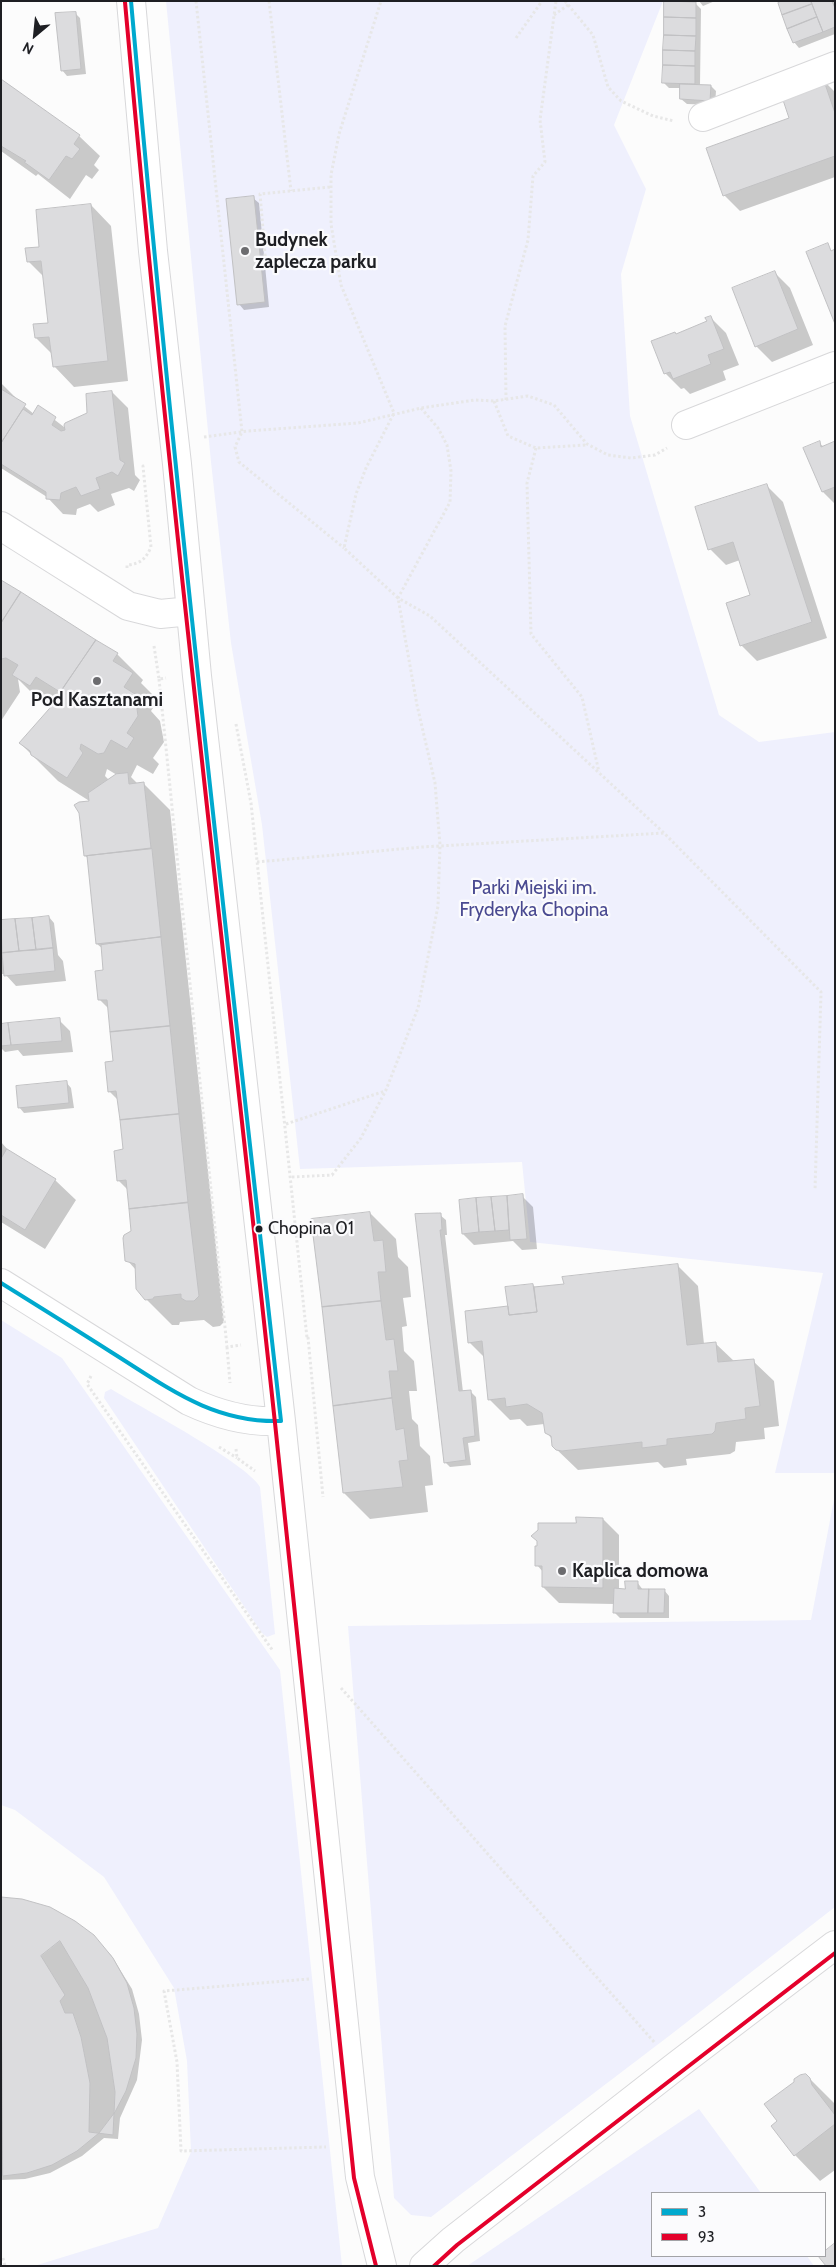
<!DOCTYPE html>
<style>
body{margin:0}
#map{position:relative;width:836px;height:2267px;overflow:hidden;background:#fcfcfc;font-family:Cabin,sans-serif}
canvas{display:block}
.frame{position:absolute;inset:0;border:2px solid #1e1f23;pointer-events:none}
.legend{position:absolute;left:651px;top:2192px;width:175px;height:65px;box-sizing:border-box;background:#fbfbfd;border:1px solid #a3a3a6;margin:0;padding:6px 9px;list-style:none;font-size:15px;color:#1e1f23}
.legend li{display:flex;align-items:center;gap:10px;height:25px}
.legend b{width:25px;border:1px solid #a3a3a6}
.north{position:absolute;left:10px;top:10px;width:50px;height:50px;-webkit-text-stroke:4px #fbfbfd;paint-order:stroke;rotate:208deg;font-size:14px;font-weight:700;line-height:20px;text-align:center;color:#1e1f23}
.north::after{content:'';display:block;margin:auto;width:18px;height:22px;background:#1e1f23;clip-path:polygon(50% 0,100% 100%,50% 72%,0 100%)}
</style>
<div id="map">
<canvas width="836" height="2267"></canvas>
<div class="frame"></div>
<ul class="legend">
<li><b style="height:6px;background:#00a9ce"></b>3</li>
<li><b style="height:6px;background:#e4002b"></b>93</li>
</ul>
<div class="north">N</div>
</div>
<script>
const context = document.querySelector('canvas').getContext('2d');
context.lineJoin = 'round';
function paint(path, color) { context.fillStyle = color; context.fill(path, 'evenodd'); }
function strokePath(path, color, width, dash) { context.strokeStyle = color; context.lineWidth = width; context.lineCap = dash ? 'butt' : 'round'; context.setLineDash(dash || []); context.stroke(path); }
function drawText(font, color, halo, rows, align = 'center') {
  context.font = font + ' Cabin,sans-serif'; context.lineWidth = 4.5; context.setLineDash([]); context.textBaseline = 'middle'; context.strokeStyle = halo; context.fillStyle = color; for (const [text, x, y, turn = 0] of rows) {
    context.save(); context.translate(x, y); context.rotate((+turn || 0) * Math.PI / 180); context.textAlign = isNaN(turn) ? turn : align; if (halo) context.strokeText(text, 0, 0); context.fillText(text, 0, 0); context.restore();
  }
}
paint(new Path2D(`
 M166 1H663L614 125 646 189 621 274 630 416 719 715 759 742 835 732V1473H775L823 1273 530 1242 522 1162 300 1169 262 825 231 643 211 462Z
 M1 1320 62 1358 280 1670 342 2266H34L158 2228 191 2152 187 2061 174 1988 104 1877 15 1810 1 1805Z
 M111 1389C139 1406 248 1464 260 1487L275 1634 267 1637 262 1633 104 1398 105 1392Z
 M835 1494V1907L669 2036 431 2217 411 2215 394 2198 348 1626 811 1620Z
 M699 2109 761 2193H652V2256H807L814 2266H467Z`), '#eff0fd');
paint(new Path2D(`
 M699 1H715L703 6Z
 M778 1H835V34L799 48 794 42Z
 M696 4 701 9 700 86H711L716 91 715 105 687 104 681 99V88H669L664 83Z
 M75 13 80 18 86 74 67 76 62 70Z
 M823 80 835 92V177L740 211 724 195Z
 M1 81 79 136 100 156 94 165 99 170 92 179 86 175 70 199 38 174 36 176 1 151Z
 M253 198 259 203 269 307 244 310 239 304Z
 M91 205 111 226 128 381 74 387 54 366 52 354 36 338 49 324 44 277 28 261Z
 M774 272 790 288 813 345 772 362 756 346Z
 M710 317 726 333 739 365 723 371 726 380 690 394 684 388 681 389 665 373Z
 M1 383 15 397 14 398 34 414 38 407 64 427 66 424 89 414 112 392 128 408 135 475 140 480 134 491 129 488 111 494 115 505 98 512 90 504 77 509 76 515 63 514 47 497 1 468Z
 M819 443 824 447 835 443 834 503 823 492Z
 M767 486 783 502 827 638 757 661 741 645 752 596 740 560 726 565 710 549Z
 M1 582 117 654 143 680 141 683 158 700 151 711 160 721 164 742 153 758 159 764 153 774 137 765 131 777 138 784H144L170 810 224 1322 220 1326 213 1327 204 1320 180 1322 179 1325H172L146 1299 136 1270 127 1260 132 1232 128 1190 118 1180 124 1150 119 1101 109 1091 115 1062 109 1009 100 1000 105 971 103 949 97 944 88 858 85 856 91 802 58 781 20 743 53 706 34 695 18 679 20 692 1 721ZM56 696 58 698 54 704 52 703ZM107 769 117 775 109 780 105 776Z
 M49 917 54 923 58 955 63 961 66 981 16 986 5 974H1V959L4 962 1 921Z
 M59 1020 70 1031 73 1052 23 1056 18 1050 5 1052 1 1048V1025Z
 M66 1082 71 1088 74 1108 24 1113 19 1107Z
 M1 1142 9 1151 55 1180 76 1200 45 1249 1 1222Z
 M522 1196 533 1207 537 1249 522 1250 513 1241 474 1245 463 1234 461 1201Z
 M370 1213 396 1239 398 1257 408 1267 411 1297 403 1298 407 1326 402 1327 404 1351 414 1361 417 1391H409L412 1419 418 1425 420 1446 430 1456 433 1485 425 1486 428 1512 370 1519 344 1493 313 1220Z
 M417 1215H440L446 1220 447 1235H445L463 1392 470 1391 476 1397 480 1441 468 1443 471 1465 450 1467 445 1462Z
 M678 1266 698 1286 704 1344 715 1343 735 1362 753 1361 774 1381 779 1426 764 1428 765 1439 736 1442 735 1451 730 1454 686 1459 687 1465 664 1468 658 1462 578 1470 553 1446 552 1439 546 1432 544 1424 527 1426 520 1419 510 1420 490 1400 485 1358 469 1342 533 1285 536 1288 565 1286Z
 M603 1519 619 1535V1590H626L637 1582 643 1590H664L669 1596V1618H620L614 1612V1604L559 1603 543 1587V1572L537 1565 578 1524Z
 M1 1899 84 1929 111 1955 132 1989 139 2014 142 2040 137 2080 120 2118 118 2139 104 2138 82 2156 50 2173 25 2179 1 2180Z
 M810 2079 835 2104V2170L820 2181 795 2155 779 2122Z`), '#0003');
const building = new Path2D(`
 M664 1 696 2V18L664 17Z
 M781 1H811L812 4 782 15 778 3Z
 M832 1 835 8V27L823 32 811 2Z
 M812 4 817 17 787 29 782 15Z
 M76 12 81 69 61 71 55 13Z
 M664 17 696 18V36L664 35Z
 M817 17 823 32 793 43 787 29Z
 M664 35 696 36 695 51 663 50Z
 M663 50 695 51V66L663 65Z
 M663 65 695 66V84L662 83Z
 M823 78 835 113V156L723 196 706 148 789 118 781 94Z
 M1 79 80 135 74 144 80 149 72 159 66 156 49 180 24 162 26 161 1 146Z
 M680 84 711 85 710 101 680 99Z
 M254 196 265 302 237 305 226 199Z
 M91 204 108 361 53 367 49 337 35 338 33 324 48 323 41 261 27 262 25 248 39 247 36 210Z
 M828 243 831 251 835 249V324L806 252Z
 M775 271 798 329 755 347 732 288Z
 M711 316 724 349 708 355 711 364 673 379 670 372 664 374 651 341 675 332 676 334 707 321 705 318Z
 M1 389 26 404 1 443Z
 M112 391 120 460 125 463 118 476 112 472 96 478 100 489 81 496 76 487 61 493 60 500 46 499V492L1 464V443L23 409 32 415 38 405 56 417 52 425 61 431 65 430 64 425 65 423 87 413 86 394Z
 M820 441 821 447 835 441V487L822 492 803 448Z
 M767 484 812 622 740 646 726 603 750 595 733 542 708 550 695 507Z
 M1 580 21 592 1 623Z
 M21 592 96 640 60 692 36 677 30 686 12 675 18 665 6 658 1 659V623Z
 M96 640 118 653 113 661 133 673 124 687 135 694 138 716 127 733 134 738 127 749 111 740 104 753 98 754 81 744 80 749 83 753 67 778 31 755 30 751 19 743 49 709Z
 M128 773 129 784 144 782 151 848 84 856 79 813 74 805 79 802 89 801 88 793 116 774Z
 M152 849 161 937 96 944 87 856Z
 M49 916 53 948 36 950 32 918Z
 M32 918 36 950 19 951 15 919Z
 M15 919 19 951 2 953 1 920Z
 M161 937 170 1026 110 1032 107 1000H98L95 971 103 970 101 945Z
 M53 948 55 971 4 976 2 953Z
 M60 1018 62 1041 11 1045 8 1023Z
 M8 1023 11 1045 1 1046V1024Z
 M170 1026 179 1114 120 1120 116 1091 108 1092 105 1062 113 1061 110 1032Z
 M67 1081 69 1103 18 1108 16 1086Z
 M179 1114 188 1202 129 1209 126 1180 117 1181 114 1151 123 1149 120 1120Z
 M7 1149 56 1179 25 1230 1 1215V1159Z
 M523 1194 527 1239 510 1240 507 1196Z
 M507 1196 509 1230 495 1231 491 1197Z
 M491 1197 495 1231 479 1232 476 1198Z
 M476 1198 479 1232 462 1234 459 1200Z
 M188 1203 199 1296 194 1301H186L181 1298V1294L154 1297 153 1299 145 1300 136 1289 135 1264 125 1261 123 1238 124 1235 131 1231 129 1209Z
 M370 1212 374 1241 383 1240 386 1272H378L381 1301 322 1307 311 1219Z
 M439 1213H441L442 1230H440L459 1391 471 1390 475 1436 463 1438 466 1460 444 1463 415 1214Z
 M678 1264 687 1345 716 1342 718 1362 754 1359 760 1406 745 1408 746 1419 716 1423 715 1431 712 1434 667 1439V1445L642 1448V1442L562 1451 556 1450 552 1446 551 1436 545 1433 542 1413 527 1404 506 1407 505 1398 488 1400 482 1341 468 1343 465 1311 508 1306 509 1315 537 1312 534 1287 564 1284 562 1277Z
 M533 1284 537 1312 509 1315 505 1287Z
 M381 1301 386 1340 394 1339 398 1371H389L392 1398 333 1406 322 1307Z
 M392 1398 396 1430 404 1428 408 1460 399 1461 403 1487 343 1493 333 1406Z
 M576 1517 603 1518V1588L542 1587V1566H535V1546H537V1541L531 1536 538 1530V1523H576Z
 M625 1581H638V1589H649L648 1613H613L614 1588 625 1589Z
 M649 1589H665L664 1613H648Z
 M1 1897 22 1899 50 1907 75 1921 94 1935 113 1958 127 1983 134 2008 137 2034 136 2058 126 2091 115 2112 99 2133 77 2151 52 2165 27 2173 3 2176Z
 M60 1941 88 1988 107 2038 115 2092 113 2135 89 2132 90 2083 81 2037 73 2013H65L60 2001 65 1995 41 1956Z
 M806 2074 810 2078 812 2085 835 2115V2124L794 2156 771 2126 777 2121 764 2104 794 2082V2079L800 2075Z
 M835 2243V2266H826L818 2256H825V2251Z`);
paint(building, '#dcdcde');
strokePath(building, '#c1c1c3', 1);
const street = new Path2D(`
 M131 1 153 251 177 464 197 676 281 1421 360 2177 382 2266
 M703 117 835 66
 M686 425 835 366
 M1 526 128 606 160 614 191 611
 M1 1283 189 1401C219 1415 249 1423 281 1421`);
const secondary = new Path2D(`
 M424 2266 453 2240 676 2066 835 1945`);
strokePath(street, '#d8d8da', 30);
strokePath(secondary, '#d8d8da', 30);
strokePath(new Path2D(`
 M196 1 242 432 235 447 239 462 344 548
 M269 1 291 191
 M565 1 593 35 608 87 621 101 653 116 674 121
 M554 15 568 5 567 3
 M516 38 542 1
 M266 266 260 194 331 187
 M506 400 505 326 528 240 533 176 545 162 540 120 556 1
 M494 401 508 436 536 448 586 445
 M421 408 438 428 447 445 451 471 450 502 398 598 430 616 664 833 821 992 815 1190
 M204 437 248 431 358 423 421 408 475 400 494 401 528 396 554 405 587 444 608 455 631 458 655 455 667 448
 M536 448 527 483 531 634 582 697 599 772
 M127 568V565C140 564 146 559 151 547L143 466H146
 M154 646 159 679 166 678
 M159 679 227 1347 241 1345
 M236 724 251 803 307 1338
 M257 862 422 847 664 833
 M286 1124 385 1091
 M292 1177 332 1175 361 1138 386 1090 418 1008 438 906 440 845 435 783 417 705 398 598 344 548 356 494 366 468 394 413 341 285 331 224V175L339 134 381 1
 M308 1337 323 1497
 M227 1347 230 1383
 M91 1376 87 1384 273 1651
 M219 1447 237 1458
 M236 1449 237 1458 255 1471
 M341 1688 655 2043
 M309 1979 164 1991 177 2062 181 2151 326 2147
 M3 2258 5 2266`), '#e7e7e7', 3, [2.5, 2.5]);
strokePath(street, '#fff', 28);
strokePath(secondary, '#fff', 28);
strokePath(new Path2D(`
 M131 1C173 475 228 948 281 1421
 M1 1283C38 1306 75 1329 111 1352 167 1387 212 1423 281 1421`), '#00a9ce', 4);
strokePath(new Path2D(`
 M125 2C167 476 224 949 275 1423 302 1674 327 1926 354 2178L376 2266
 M434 2266 457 2245 835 1953`), '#e4002b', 4);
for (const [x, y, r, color] of [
 [245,251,5,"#6c6c6f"],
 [97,681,5,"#6c6c6f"],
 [259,1229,4.5,"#1e1f23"],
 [562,1571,5,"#6c6c6f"]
]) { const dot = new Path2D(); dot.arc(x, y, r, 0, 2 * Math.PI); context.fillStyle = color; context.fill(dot); strokePath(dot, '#fbfbfd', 2); }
drawText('18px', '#1e1f23', '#fbfbfd', [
 ["Chopina 01",268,1229]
], 'left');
drawText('bold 19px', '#1e1f23', '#fbfbfd', [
 ["Budynek",255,240],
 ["zaplecza parku",255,262],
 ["Pod Kasztanami",97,700,"center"],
 ["Kaplica domowa",572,1571]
], 'left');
drawText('19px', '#4a4a91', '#fbfbfd', [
 ["Parki Miejski im.",534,888],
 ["Fryderyka Chopina",534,910]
]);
</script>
